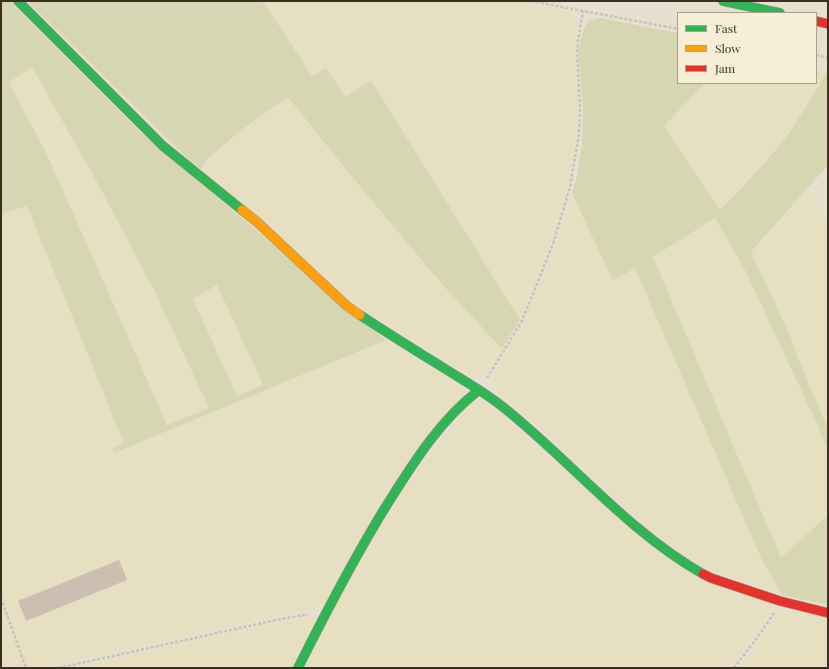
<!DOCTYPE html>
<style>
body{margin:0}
#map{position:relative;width:829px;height:669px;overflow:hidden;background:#e7e0d0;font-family:"Playfair Display",serif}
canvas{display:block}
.frame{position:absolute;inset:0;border:2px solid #3d2e1f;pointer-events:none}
.legend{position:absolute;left:677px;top:12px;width:140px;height:72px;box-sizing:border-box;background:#f7eed7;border:1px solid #ada18d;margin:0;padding:5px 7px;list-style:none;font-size:12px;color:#3d2e1f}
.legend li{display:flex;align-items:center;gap:8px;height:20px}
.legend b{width:20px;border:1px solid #ada18d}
</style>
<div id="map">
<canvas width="829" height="669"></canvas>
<div class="frame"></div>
<ul class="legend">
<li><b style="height:5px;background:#30b455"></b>Fast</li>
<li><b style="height:5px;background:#ff9f0a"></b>Slow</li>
<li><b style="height:5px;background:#e5322d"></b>Jam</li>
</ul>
</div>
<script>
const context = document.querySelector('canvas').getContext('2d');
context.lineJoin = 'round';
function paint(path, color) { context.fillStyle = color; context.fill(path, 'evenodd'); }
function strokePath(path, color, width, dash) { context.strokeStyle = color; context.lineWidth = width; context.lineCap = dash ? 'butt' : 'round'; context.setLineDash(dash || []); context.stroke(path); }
paint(new Path2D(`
 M263 1H518L542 7 569 12 575 19 577 25 575 70 578 108 576 133 572 165 558 223 520 320 372 80 346 97 326 68 312 76Z
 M32 67 97 182 153 288 209 408 167 425 74 215 46 153 9 82Z
 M816 67 828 70 808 104 778 146 744 186 720 210 664 126 705 83H816Z
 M288 96 440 282 502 349 490 367 478 379 468 374 361 308 201 169 207 159 244 128Z
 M808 189 824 219 828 221V428L797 356 791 338 751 251Z
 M572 192 613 281 635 268 761 558 782 595 707 569 667 544 605 490 546 433 506 399 494 386 492 382 493 374 518 333 539 286 557 243Z
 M27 206 124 444 112 449 114 453 386 340 462 386 465 392 325 606 40 668H1V214Z
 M715 218 746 272 818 426 828 452V515L781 559 653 257Z
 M217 285 263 385 237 396 193 298Z
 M482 400 489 404 655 550 772 603 773 608 754 636 730 668H302L386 512 469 403Z
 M780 610 828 617V668H739L771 625Z
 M321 615 293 668H72L247 628Z`), '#e6dfc1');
paint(new Path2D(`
 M1 1H10L140 132 386 340 114 453 112 449 124 443 27 206 1 214ZM32 67 97 182 153 288 209 408 167 425 74 215 46 153 9 82ZM217 285 263 385 237 396 193 299Z
 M27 1H263L312 76 326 68 346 97 371 80 520 320 502 349 440 282 358 184 288 97 244 128 207 159 201 169 187 158Z
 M600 18 678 33V83H705L664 126 720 210C740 190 760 169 778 147 797 123 812 97 828 70V165L751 252 791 338 797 356 828 428V452L818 426 746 272 715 218 653 257 781 558 828 515V605L782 595 761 558 635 268 613 281 577 204 572 192 576 180 582 144 583 107 578 51 584 28 589 21Z`), '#d6d7b2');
paint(new Path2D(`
 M119 560 127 580 26 621 18 601Z`), '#ccbfb1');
const fast = new Path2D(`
 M18 1 163 146 242 210
 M723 1 780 13
 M360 315C386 332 413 349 439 365 461 379 483 391 503 407 571 461 627 531 703 574
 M298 668C326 612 355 556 388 503 414 462 440 420 479 390`);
const slow = new Path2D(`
 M242 210 257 222 347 306 360 315`);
const jam = new Path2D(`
 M816 21 828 24
 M703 574 711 578 780 601 828 613`);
strokePath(fast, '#9c9588', 10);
strokePath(slow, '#9c9588', 10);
strokePath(jam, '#9c9588', 10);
strokePath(new Path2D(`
 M531 1 678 29
 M816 55 828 58
 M487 378 522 321 553 244 570 187 579 134 580 105 577 55 578 40 583 11
 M1 598 26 668
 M58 668 276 620 308 614
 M734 668 762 631 774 613`), '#c8c2b8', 2.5, [3, 2]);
strokePath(fast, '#30b455', 9);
strokePath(slow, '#ff9f0a', 9);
strokePath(jam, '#e5322d', 9);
</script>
